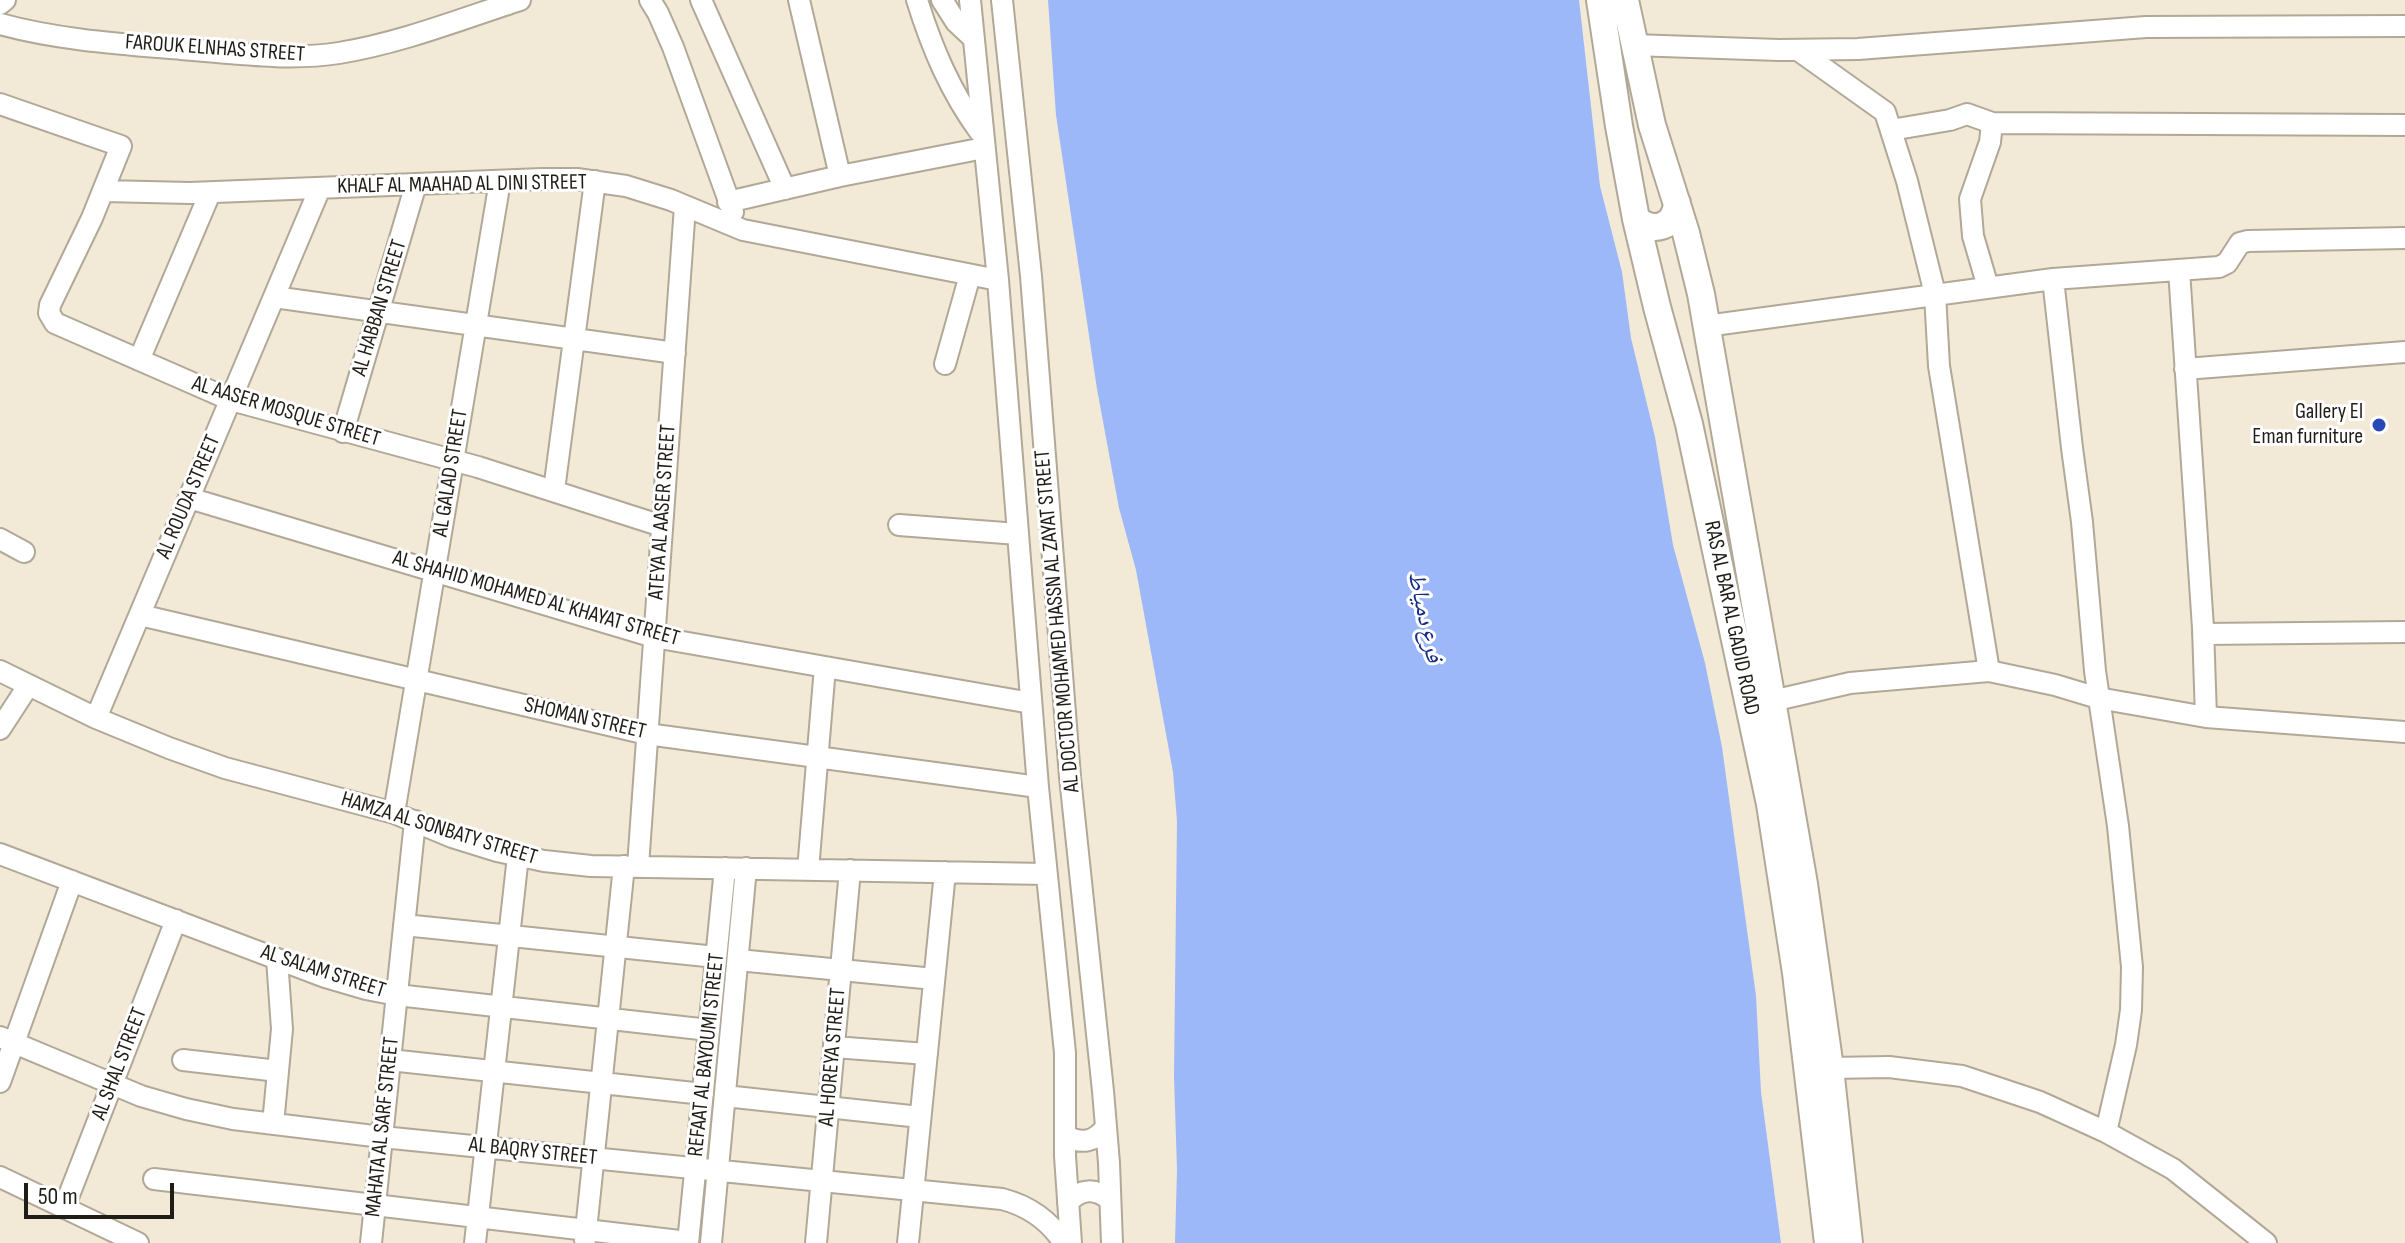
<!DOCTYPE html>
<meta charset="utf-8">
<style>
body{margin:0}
#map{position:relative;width:2405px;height:1243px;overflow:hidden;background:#f2e9d7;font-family:"Sofia Sans Condensed",sans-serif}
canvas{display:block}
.scale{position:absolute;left:24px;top:1183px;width:150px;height:36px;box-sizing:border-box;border:4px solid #201d17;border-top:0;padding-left:10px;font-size:24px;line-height:28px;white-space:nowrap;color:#201d17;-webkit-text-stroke:6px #fff;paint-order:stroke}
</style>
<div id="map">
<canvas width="2405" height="1243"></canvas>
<div class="scale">50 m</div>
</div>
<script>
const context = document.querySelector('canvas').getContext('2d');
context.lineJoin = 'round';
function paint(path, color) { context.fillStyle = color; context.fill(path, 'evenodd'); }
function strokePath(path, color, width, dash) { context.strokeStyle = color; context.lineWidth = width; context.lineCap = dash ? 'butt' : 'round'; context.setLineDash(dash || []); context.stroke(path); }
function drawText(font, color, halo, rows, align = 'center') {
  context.font = font + ' "Sofia Sans Condensed","Noto Naskh Arabic",sans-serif'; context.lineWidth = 6; context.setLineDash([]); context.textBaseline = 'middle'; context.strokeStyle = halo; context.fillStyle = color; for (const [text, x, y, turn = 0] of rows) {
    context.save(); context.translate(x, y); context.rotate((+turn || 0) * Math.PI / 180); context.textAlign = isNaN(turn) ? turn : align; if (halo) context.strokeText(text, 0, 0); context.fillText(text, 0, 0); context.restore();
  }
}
paint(new Path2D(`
 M1048 0H1579L1600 186 1622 272 1631 338 1655 437 1673 545 1705 663 1722 747 1756 996 1761 1092 1781 1243H1175L1177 1170 1174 1075 1177 821 1173 772 1136 570 1119 508 1097 389 1056 115Z`), '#9cb8f9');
const minor = new Path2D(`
 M650 0 658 13 673 47 733 212
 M701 0 785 189
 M799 0 840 176
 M917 0C932 48 950 91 980 132
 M942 0 956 22 972 37
 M970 0 998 280 1038 787 1065 1053V1156L1071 1243
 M1002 0 1031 276 1070 777 1103 1091 1109 1163 1112 1243
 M0 4 5 0
 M0 24C58 40 121 44 181 49 233 53 287 61 339 53 401 43 461 19 520 0
 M1633 45 1779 50 1858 49 2146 27 2405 26
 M1798 50 1885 112 1907 181 1935 294 1939 366 1989 671
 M0 104 121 146 92 218 50 305 49 313 55 323 231 400 478 467 662 526
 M1992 123 2405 125
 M1891 130 1950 120 1967 114 1992 123 1990 142 1970 199 1973 236 1988 287
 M104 191 190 193 542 179H577L626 186 671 200 743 230 998 280
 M728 202 840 176 984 148
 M2179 270 2203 628 2206 717
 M2053 279 2072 448 2082 522 2095 671 2118 826 2132 967 2131 1010 2126 1045 2106 1132
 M274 297 675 353
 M1706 326 2053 279 2219 267 2227 263 2240 243 2248 241 2405 238
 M139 360 210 193
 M945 364 970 275
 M2185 369 2405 352
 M343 432 416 184
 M554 490 595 181
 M189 498 654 637 1031 703
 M899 525 1018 534
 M0 539 24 552
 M140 615 647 734 1038 787
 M2203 634 2405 632
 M0 671 96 718 169 748 225 768 394 813 452 837 497 851 544 861 591 866 1046 874
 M1772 701 1850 683 1989 671 2055 685 2098 698 2206 717 2405 732
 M96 718 320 188
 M0 729 28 686
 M394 813 500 181
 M0 854 325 977 366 989 397 995 709 1030
 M638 866 685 206
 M808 870 825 667
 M404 925 716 957
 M738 960 934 979
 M0 1037 141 1096 186 1109 233 1119 382 1137 1002 1199C1029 1206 1049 1220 1064 1243
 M834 1047 927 1054
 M183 1060 278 1071
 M390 1060 703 1094
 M1830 1068 1889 1067 1962 1076 2040 1102 2106 1132 2173 1169 2266 1243
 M0 1082 72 881
 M725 1096 920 1117
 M273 1124 282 1029 277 959
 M1065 1135C1081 1145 1095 1142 1106 1127
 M0 1177 138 1243
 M154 1179 688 1242
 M1068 1203C1080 1188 1096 1188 1110 1200
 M64 1208 176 920
 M585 1240 624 866
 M371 1243 415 821
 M475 1243 518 856
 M688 1243 725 868
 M711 1243 746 868
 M816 1243 850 870
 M908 1243 945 872`);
const major = new Path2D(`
 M1600 0 1619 126 1636 219 1657 307 1689 424 1770 804 1796 973 1828 1243
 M1625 0 1652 125 1686 233 1701 294 1804 884 1830 1068 1849 1243
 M1636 219C1654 234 1675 227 1677 203`);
strokePath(minor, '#b1a897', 24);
strokePath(major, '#b1a897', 30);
strokePath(minor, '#fff', 20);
strokePath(major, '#fff', 26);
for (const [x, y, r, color] of [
 [2379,425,8,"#2848b8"]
]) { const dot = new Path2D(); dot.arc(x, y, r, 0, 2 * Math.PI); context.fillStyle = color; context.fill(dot); strokePath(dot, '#fff', 3); }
drawText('22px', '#201d17', '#fff', [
 ["FAROUK ELNHAS STREET",215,49,4],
 ["KHALF AL MAAHAD AL DINI STREET",462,185,-1],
 ["AL HABBAN STREET",380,308,-73],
 ["AL AASER MOSQUE STREET",286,412,17],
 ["AL GALAD STREET",451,473,-81],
 ["AL ROUDA STREET",189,497,-67],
 ["ATEYA AL AASER STREET",663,512,-86],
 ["AL SHAHID MOHAMED AL KHAYAT STREET",536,599,16],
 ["RAS AL BAR AL GADID ROAD",1731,618,78],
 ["AL DOCTOR MOHAMED HASSN AL ZAYAT STREET",1058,621,-95],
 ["SHOMAN STREET",585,719,13],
 ["HAMZA AL SONBATY STREET",439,829,17],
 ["AL SALAM STREET",323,972,18],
 ["REFAAT AL BAYOUMI STREET",707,1055,-84],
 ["AL HOREYA STREET",833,1057,-85],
 ["AL SHAL STREET",120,1064,-69],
 ["MAHATA AL SARF STREET",383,1127,-84],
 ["AL BAQRY STREET",533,1152,6]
]);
drawText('22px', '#201d17', '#fff', [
 ["Gallery El",2363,412],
 ["Eman furniture",2363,437]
], 'right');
drawText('italic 24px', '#152d87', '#fff', [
 ["فرع دمياط",1424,617,78]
]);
</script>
